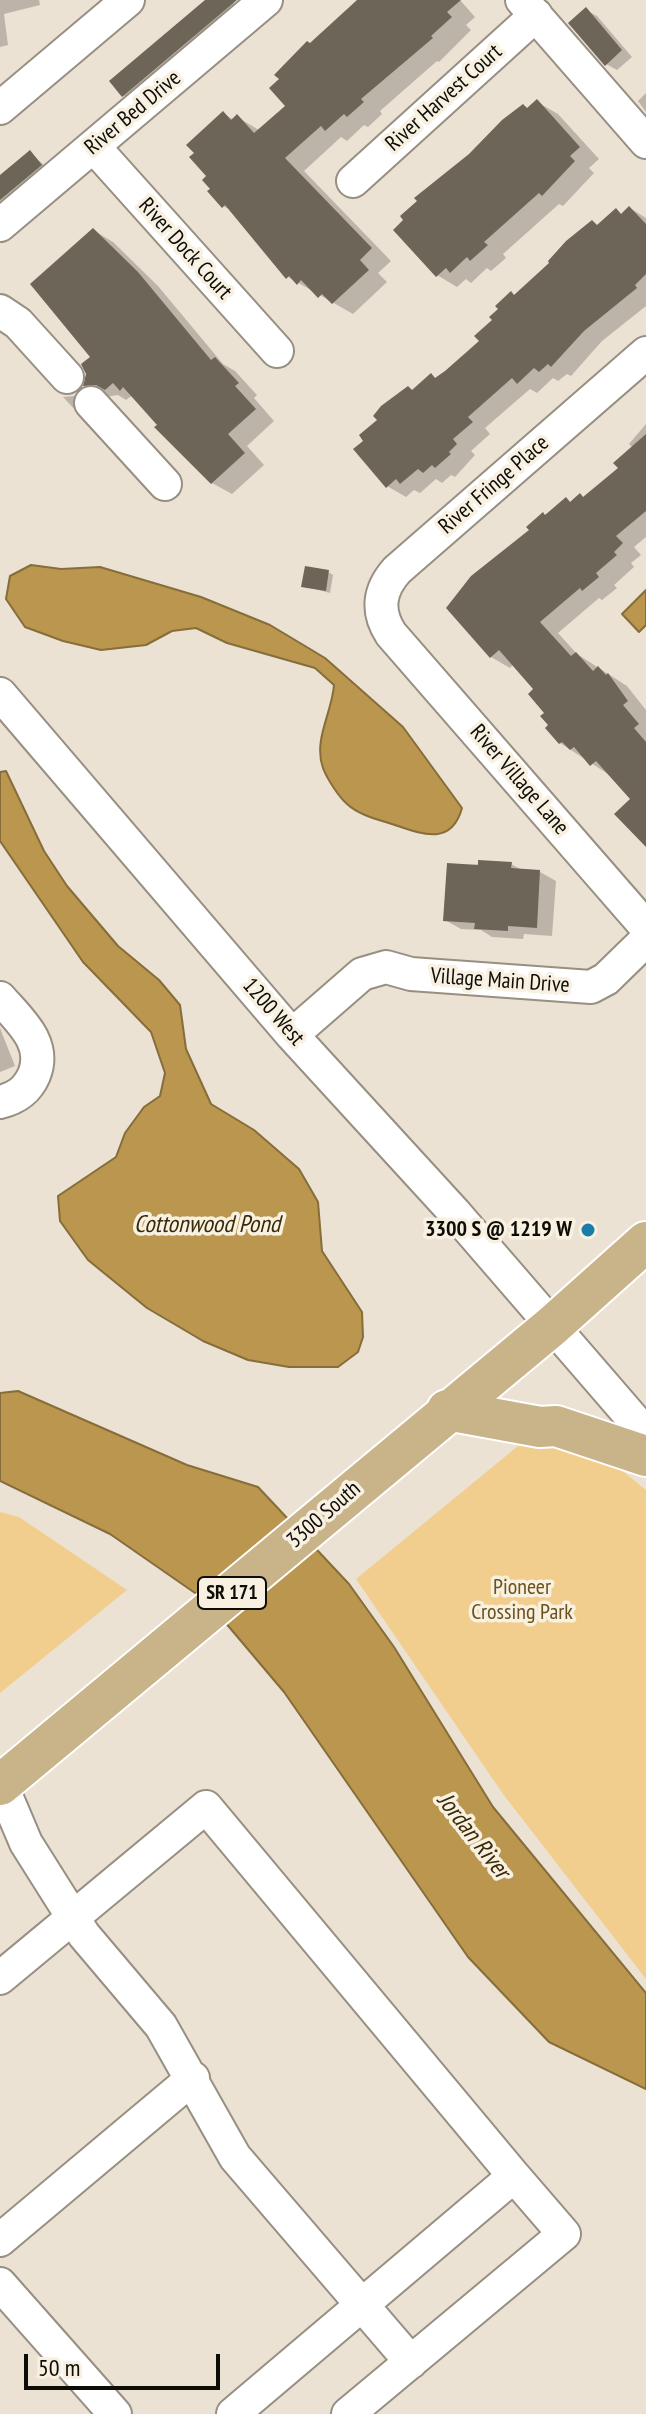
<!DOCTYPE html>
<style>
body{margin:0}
#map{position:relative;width:646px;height:2414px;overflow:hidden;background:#ebe2d3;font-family:"PT Sans Narrow",sans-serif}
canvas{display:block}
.scale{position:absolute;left:24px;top:2354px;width:196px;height:36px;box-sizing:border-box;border:4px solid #0e0c07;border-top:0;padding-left:10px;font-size:24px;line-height:28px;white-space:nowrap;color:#0e0c07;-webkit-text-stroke:6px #f8f0e0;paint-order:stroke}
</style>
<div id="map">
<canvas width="646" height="2414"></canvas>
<div class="scale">50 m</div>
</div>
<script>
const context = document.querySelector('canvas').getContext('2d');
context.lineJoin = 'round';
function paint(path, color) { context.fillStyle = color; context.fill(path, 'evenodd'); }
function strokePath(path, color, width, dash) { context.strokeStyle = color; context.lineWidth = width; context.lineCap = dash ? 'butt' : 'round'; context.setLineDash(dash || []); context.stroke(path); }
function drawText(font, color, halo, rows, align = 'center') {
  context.font = font + ' "PT Sans Narrow",sans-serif'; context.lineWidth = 7; context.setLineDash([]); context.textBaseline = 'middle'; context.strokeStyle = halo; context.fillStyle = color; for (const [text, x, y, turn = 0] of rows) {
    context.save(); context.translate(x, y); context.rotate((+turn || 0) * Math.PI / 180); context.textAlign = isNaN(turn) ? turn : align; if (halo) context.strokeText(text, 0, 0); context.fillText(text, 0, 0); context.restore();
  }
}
paint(new Path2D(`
 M541 1436 595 1449 646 1490V1979L503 1794 356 1579 518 1446Z
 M0 1512 19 1517 127 1590 0 1693Z`), '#f1ce8d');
const water = new Path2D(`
 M31 565 61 569 100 567 201 597 270 625 325 658 403 727 462 808C451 848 419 833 392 824 376 819 359 815 347 804 339 797 327 779 323 768 313 740 332 713 334 685L315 668 227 643 196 628 172 631 146 645 101 650 63 641 25 627 6 599 10 576Z
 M646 590V625L639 632 622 614Z
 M6 771 44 851 67 886 118 946 159 980 180 1005 186 1049 211 1104 254 1130 299 1169 318 1202 322 1251 362 1312 363 1337 358 1352 338 1367H289L248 1360 203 1341 147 1308 88 1260 60 1221 58 1196 116 1157 125 1133 144 1107 160 1096 165 1073 151 1032 83 962 0 841V772Z
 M18 1391 187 1465 258 1487 349 1584 394 1647 493 1807 646 1993V2089L549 2042 468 1957 284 1692 208 1602 110 1534 0 1481V1393Z`);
paint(water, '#ba964f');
strokePath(water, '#866d39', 2);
paint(new Path2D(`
 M0 0H39L40 5 4 14 8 45 0 47Z
 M209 0H231L241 12 134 102 123 95Z
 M358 0H460L475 17 466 25 471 30 439 62 437 61 380 111 382 114 368 127 364 125 347 141 341 137 304 171 391 261 378 273 387 282 353 314 288 277 233 211 223 206 209 176 224 114 234 120 237 117 259 130 288 106 335 23Z
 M586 10 597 16 632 57 617 70 606 64Z
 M646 93V112L638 101Z
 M537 102 558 114 599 159 589 168 594 173 563 206 559 204 503 254 506 258 491 271 487 268 471 283 466 279 457 287 437 275 529 109Z
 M30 153 51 171 0 215V178Z
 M630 208 646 218V306L602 341 571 376 567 374 558 381 553 378 537 393 530 389 485 428 490 434 471 451 475 455 455 477 451 475 442 483 436 479 420 493 414 490 406 497 387 486 413 391 431 376 437 379 482 341 515 296 592 222 599 226 616 211 623 215Z
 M93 230 113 242 158 286 223 364 235 371 257 395 254 398 274 421 247 446 264 465 232 494 212 483 133 395 126 400 118 395 105 397 85 385 92 357Z
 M75 396 94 407 93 421 77 412 63 397Z
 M646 424V537L634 547 641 555 631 563 634 567 614 585 617 588 602 600 599 598 558 633 577 654 627 686 646 710V844L633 799 611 776 560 743 536 689 514 664 510 668 491 657 547 517 585 498 620 469 633 448 629 444Z
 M328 572 333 575 330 593 303 586Z
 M511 864 522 870 540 872 556 881 552 936 524 934 523 939 492 937 481 930 461 929 445 920 449 865Z
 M0 1028 15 1066 0 1072Z`), '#0003');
paint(new Path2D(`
 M205 0H237L122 97 109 81Z
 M357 0H461L447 12 452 17 431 36 433 38 361 99 364 102 347 117 344 114 325 131 321 126 285 158 372 248 360 260 369 270 332 304 322 294 318 298 301 280 297 285 289 276 286 279 225 205 222 208 207 191 210 189 202 180 206 176 189 157 194 153 186 145 223 111 231 120 237 114 254 133 285 106 269 88 279 79 274 75 307 41 310 43Z
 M586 7 622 50 605 66 568 23Z
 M537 99 580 147 570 156 575 161 542 196 539 193 484 242 488 245 470 261 467 257 450 273 446 268 436 277 393 230 403 220 400 216 417 201 414 198 469 154 502 120 523 104 527 108Z
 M30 150 42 165 0 200V175Z
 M629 206 646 224V274L635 285 637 288 584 331 551 367 548 364 539 372 534 368 517 384 512 378 468 417 473 422 453 439 457 444 449 452 451 454 435 468 432 465 423 473 418 469 400 484 396 479 386 488 353 449 363 441 359 435 377 420 373 416 381 406 408 386 412 390 431 373 435 378 445 371 479 341 474 336 492 320 489 317 498 309 495 306 511 291 514 295 549 263 548 261 566 241 592 220 597 225 616 208 621 214Z
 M93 228 138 272 211 360 215 357 239 383 235 386 256 409 228 434 245 453 211 484 154 427 157 425 123 387 120 391 113 383 105 390 96 385 83 386 86 374 81 364 90 357 30 284Z
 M646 434V511L616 536 623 543 614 552 617 555 596 573 599 577 582 591 580 588 540 622 571 656 576 652 593 671 598 666 606 675 608 673 628 701 623 705 639 724 634 728 646 742V847L614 814 630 799 596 761 590 766 574 747 570 750 562 742 559 744 545 728 548 725 540 716 544 713 528 694 533 689 499 650 490 658 446 608 471 576 529 530 526 527 543 512 545 515 566 497 570 502 580 493 583 497 618 468 613 463Z
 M305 566 329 570 326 591 301 587Z
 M478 860 512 862 511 868 540 870 537 928 508 926V931L474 929 475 923 443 921 447 863 478 865Z`), '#6d6558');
const minor = new Path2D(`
 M522 0 646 142
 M0 108 128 0
 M94 147 277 351
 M353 181 536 15
 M0 225 266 0
 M0 311 18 323 67 377
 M646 353 397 570C379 590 376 611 391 634L646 927
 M91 403 165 484
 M0 694 292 1035 455 1213 646 1434
 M0 998C20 1021 47 1043 34 1075 27 1091 16 1098 0 1102
 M292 1035 362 974 386 967 411 974 591 987 606 979 646 940
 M1 1784 26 1843 84 1935 161 2026 235 2157 411 2362
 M0 1978 206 1807 514 2176
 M0 2240 193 2078
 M0 2284 115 2414
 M233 2414 514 2176 564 2234 348 2414`);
const major = new Path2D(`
 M447 1410 540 1427 556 1426 646 1456
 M0 1785 552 1326 646 1242`);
strokePath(minor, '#978f81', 36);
strokePath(major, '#fff', 44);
strokePath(minor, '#fff', 32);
strokePath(major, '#c9b388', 40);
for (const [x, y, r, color] of [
 [588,1230,8,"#187da8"]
]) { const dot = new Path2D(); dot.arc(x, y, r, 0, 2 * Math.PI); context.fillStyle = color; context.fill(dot); strokePath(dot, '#f8f0e0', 3); }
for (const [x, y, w] of [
 [232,1593,68]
]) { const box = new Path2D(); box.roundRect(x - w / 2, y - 16, w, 32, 6); context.fillStyle = '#f8f0e0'; context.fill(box); strokePath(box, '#0e0c07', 2); }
drawText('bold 20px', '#0e0c07', null, [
 ["SR 171",232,1593]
]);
drawText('22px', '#0e0c07', '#f8f0e0', [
 ["River Harvest Court",444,98,-42],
 ["River Bed Drive",133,113,-40],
 ["River Dock Court",185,249,48],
 ["River Fringe Place",494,485,-41],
 ["River Village Lane",519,780,49],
 ["Village Main Drive",500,981,4],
 ["1200 West",273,1012,49],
 ["3300 South",324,1515,-41]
]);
drawText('bold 22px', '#0e0c07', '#f8f0e0', [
 ["3300 S @ 1219 W",572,1230]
], 'right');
drawText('22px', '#6b511b', '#f8f0e0', [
 ["Pioneer",522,1588],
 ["Crossing Park",522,1613]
]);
drawText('italic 24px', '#382908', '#f8f0e0', [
 ["Cottonwood Pond",207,1225],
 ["Jordan River",473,1836,52]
]);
</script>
